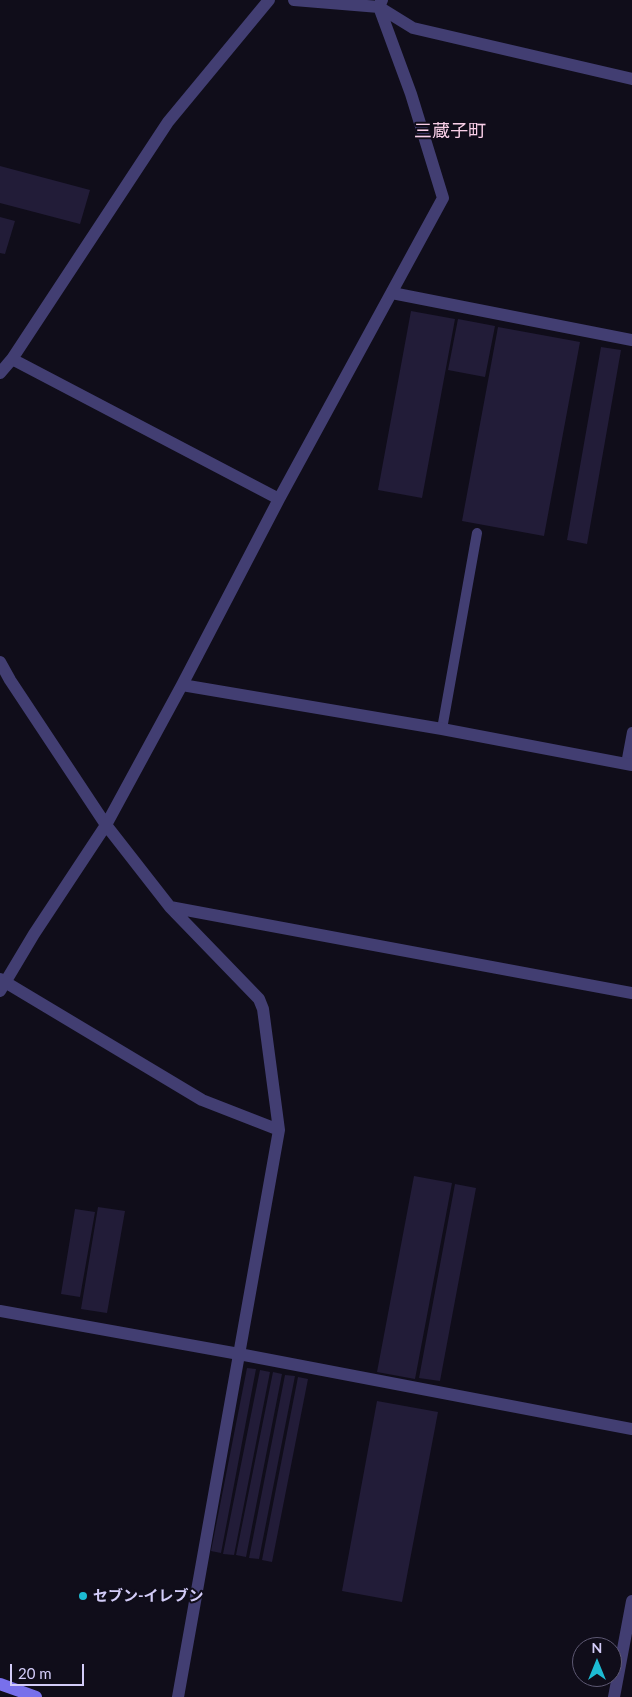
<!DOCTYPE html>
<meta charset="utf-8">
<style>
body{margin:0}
#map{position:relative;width:632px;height:1697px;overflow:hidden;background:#100d1a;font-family:Lato,sans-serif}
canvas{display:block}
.north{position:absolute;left:572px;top:1637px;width:50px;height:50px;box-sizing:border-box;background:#100d1a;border:1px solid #5e5973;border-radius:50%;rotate:0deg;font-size:14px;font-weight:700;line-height:20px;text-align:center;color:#d3ccf8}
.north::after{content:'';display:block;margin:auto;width:18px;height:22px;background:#1dbbd3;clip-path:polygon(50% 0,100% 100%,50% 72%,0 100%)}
.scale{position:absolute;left:10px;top:1664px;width:74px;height:22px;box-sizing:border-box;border:2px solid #d3ccf8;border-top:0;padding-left:6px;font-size:15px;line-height:18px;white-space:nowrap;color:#d3ccf8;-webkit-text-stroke:4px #100d1a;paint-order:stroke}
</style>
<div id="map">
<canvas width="632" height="1697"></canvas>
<div class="north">N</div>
<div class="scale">20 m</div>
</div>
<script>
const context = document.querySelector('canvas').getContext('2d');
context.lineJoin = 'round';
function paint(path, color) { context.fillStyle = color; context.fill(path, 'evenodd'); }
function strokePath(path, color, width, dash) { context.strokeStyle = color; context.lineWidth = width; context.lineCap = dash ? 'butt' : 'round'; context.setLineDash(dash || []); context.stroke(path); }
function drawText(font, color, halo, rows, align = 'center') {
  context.font = font + ' Lato,"Noto Sans JP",sans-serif'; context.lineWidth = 4; context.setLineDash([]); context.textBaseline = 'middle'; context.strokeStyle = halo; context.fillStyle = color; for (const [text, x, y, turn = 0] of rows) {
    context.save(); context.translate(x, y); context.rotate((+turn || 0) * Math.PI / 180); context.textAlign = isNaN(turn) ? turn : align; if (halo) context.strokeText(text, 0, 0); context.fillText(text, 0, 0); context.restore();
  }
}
paint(new Path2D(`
 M0 166 90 190 80 224 0 203Z
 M0 217 15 221 5 254 0 253Z
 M411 311 455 319 422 498 378 490Z
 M458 319 495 326 485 377 448 370Z
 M498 327 580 342 544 536 462 521Z
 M601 347 621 350 587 544 567 540Z
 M414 1176 452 1183 415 1379 377 1372Z
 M455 1184 476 1188 440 1381 419 1378Z
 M98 1207 125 1211 107 1313 81 1309Z
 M75 1209 95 1212 80 1297 61 1294Z
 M247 1368 256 1369 221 1553 211 1551Z
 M260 1370 270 1372 234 1555 223 1554Z
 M273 1372 282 1374 246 1557 236 1555Z
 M285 1375 295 1376 259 1559 249 1558Z
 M298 1377 308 1379 272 1562 262 1560Z
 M377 1401 438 1412 402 1602 342 1591Z`), '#221c38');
strokePath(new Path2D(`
 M442 729 477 533
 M626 764 632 732`), '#423e72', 10);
strokePath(new Path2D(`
 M294 0 379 7 413 28 632 79
 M392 293 632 340
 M12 359 279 499
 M0 373 12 359 168 122 269 0
 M0 662 10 680 106 825 170 907 259 999 263 1009 279 1130 178 1697
 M182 685 442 729 632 765
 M170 907 632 993
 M0 979 202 1100 279 1130
 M0 991 34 934 106 825 182 685 279 499 443 198 411 94 379 7 382 0
 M0 1311 239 1354 632 1429
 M614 1697 632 1601`), '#423e72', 12);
strokePath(new Path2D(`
 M0 1684 36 1697`), '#7870eb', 12);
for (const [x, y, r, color] of [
 [83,1596,5,"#1dbbd3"]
]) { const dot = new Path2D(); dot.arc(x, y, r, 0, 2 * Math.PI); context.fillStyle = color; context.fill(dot); strokePath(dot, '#100d1a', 2); }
drawText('bold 15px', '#d3ccf8', '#100d1a', [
 ["セブン-イレブン",93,1596]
], 'left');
drawText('18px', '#f8cee7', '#100d1a', [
 ["三蔵子町",450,131]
]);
</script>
